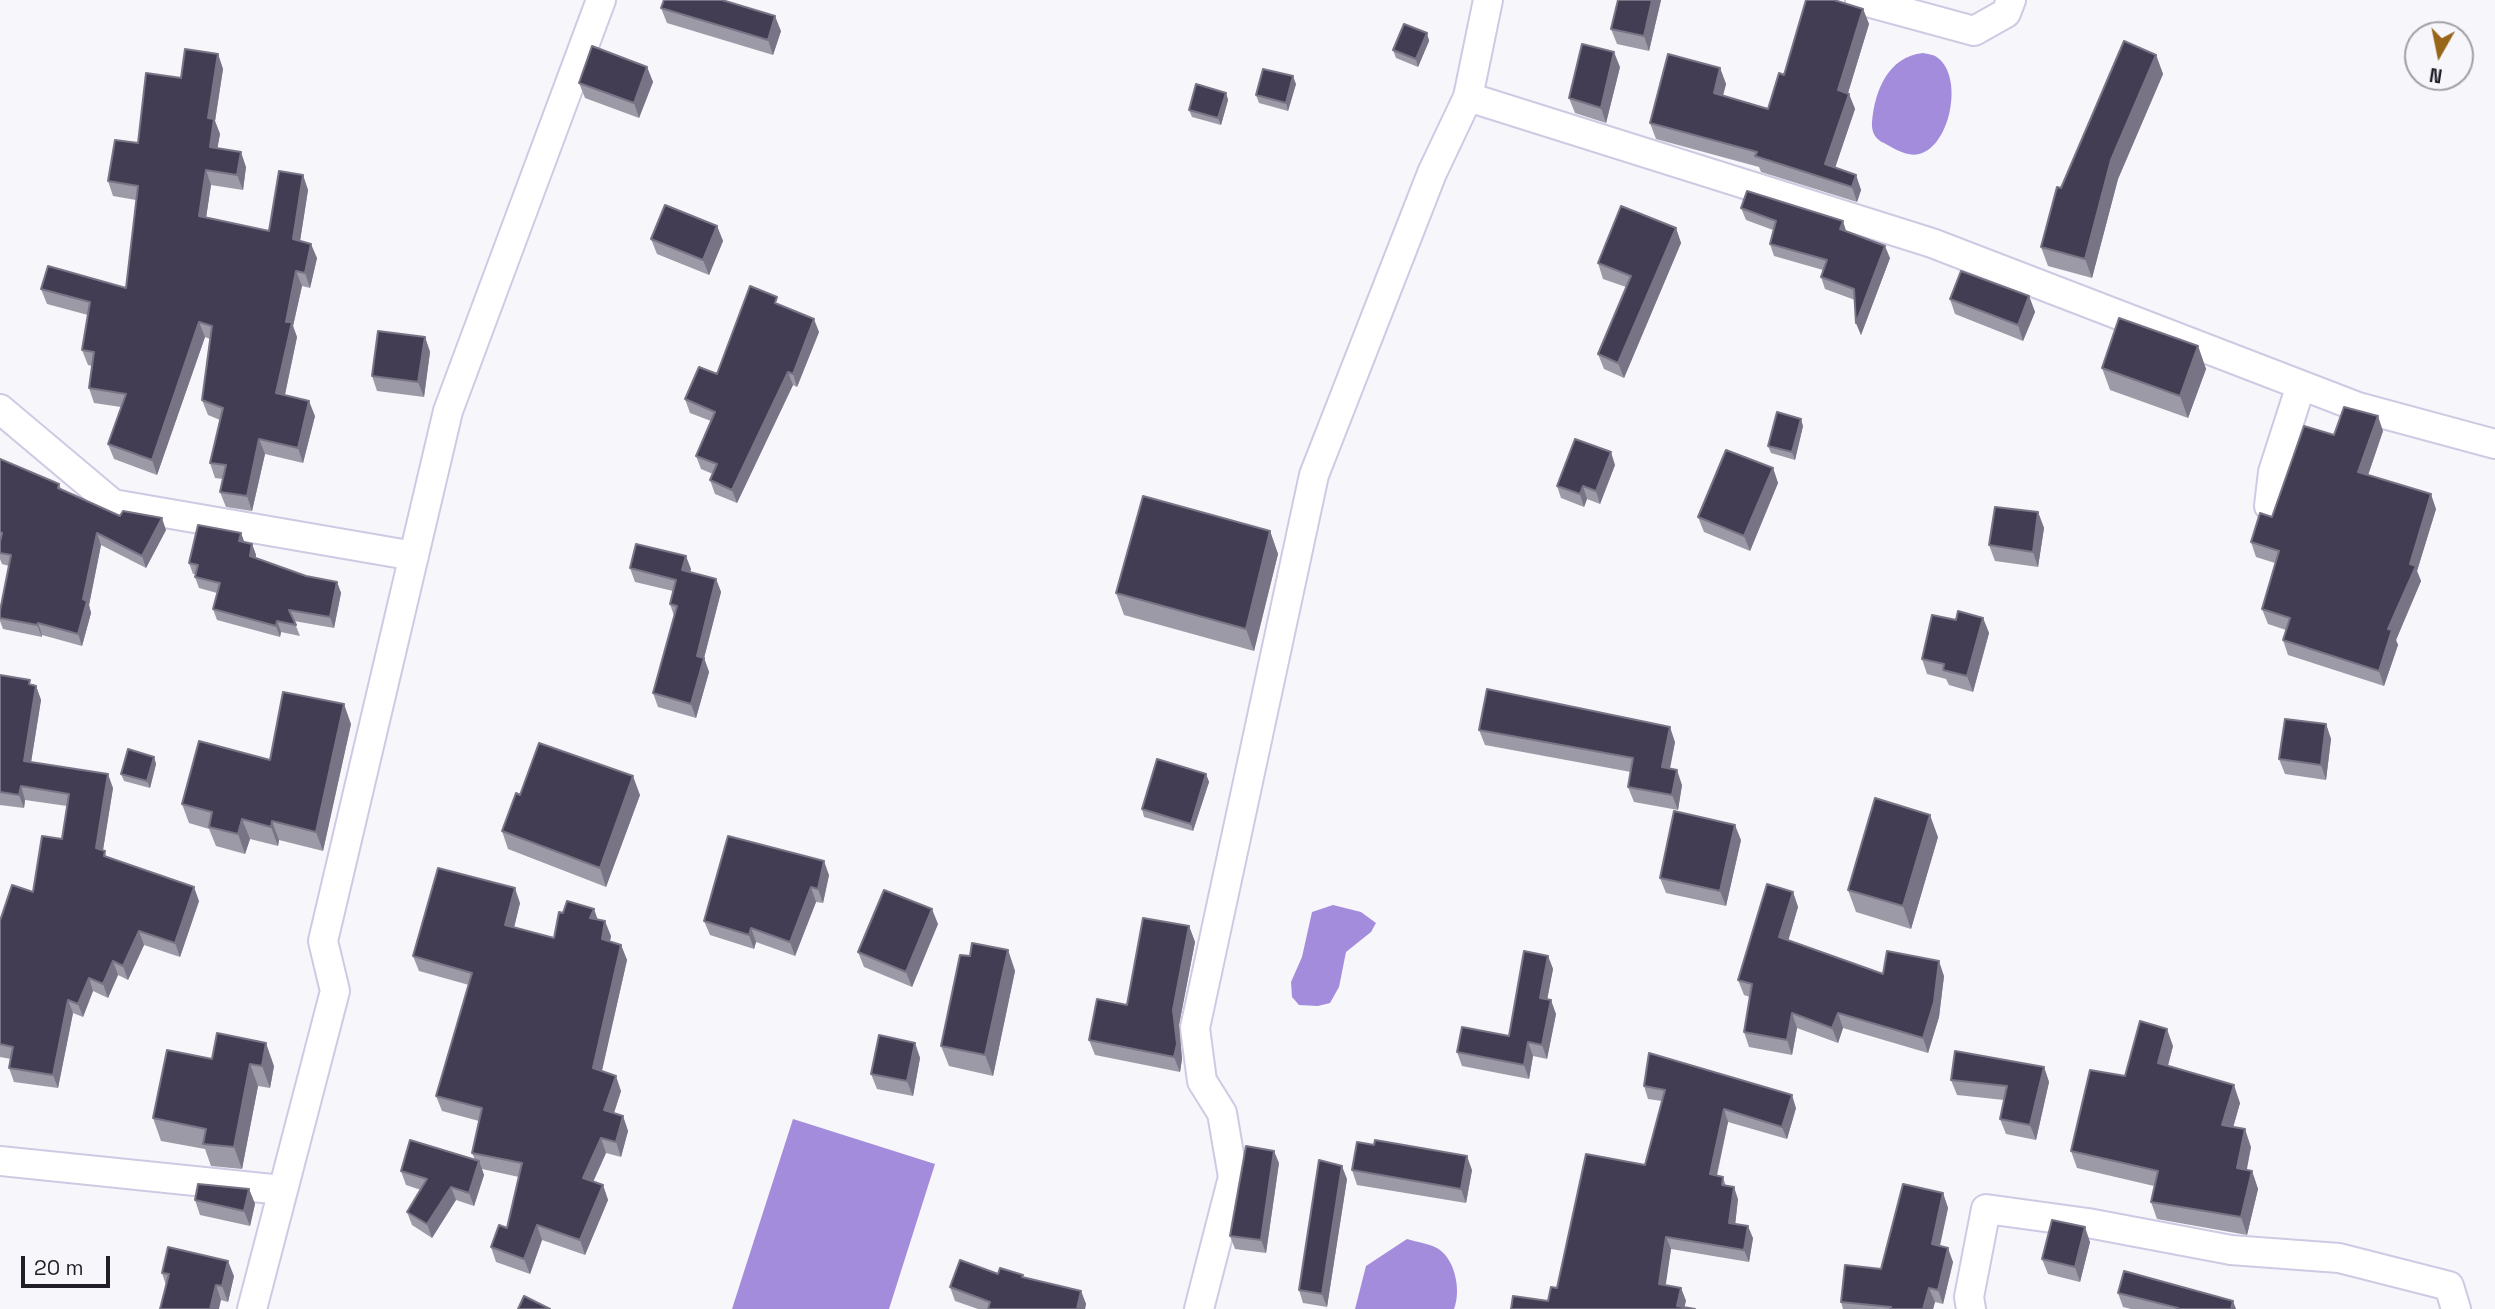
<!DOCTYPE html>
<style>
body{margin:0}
#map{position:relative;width:2495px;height:1309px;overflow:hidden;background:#f7f6fb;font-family:"Space Grotesk",sans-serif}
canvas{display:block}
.north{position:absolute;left:2404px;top:21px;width:70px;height:70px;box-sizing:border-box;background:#f7f6fb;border:2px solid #a1a0a7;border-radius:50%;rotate:189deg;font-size:19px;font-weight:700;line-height:28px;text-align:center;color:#211e28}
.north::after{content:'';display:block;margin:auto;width:24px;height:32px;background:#976618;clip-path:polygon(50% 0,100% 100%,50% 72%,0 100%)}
.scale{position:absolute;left:21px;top:1256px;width:89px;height:32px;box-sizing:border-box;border:4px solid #211e28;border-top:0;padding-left:9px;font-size:21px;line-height:24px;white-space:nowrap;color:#211e28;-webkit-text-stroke:5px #f7f6fb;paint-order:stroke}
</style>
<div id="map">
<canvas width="2495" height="1309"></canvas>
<div class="north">N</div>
<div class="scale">20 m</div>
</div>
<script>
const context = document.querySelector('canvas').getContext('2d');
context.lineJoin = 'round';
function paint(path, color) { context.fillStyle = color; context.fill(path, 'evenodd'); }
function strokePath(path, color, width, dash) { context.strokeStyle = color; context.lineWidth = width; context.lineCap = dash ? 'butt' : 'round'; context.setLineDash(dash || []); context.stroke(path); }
paint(new Path2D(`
 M1923 53C1928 54 1935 55 1938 58 1964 78 1950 147 1919 154 1907 157 1895 149 1884 143 1876 140 1871 132 1872 122 1875 90 1888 57 1923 53Z
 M1333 905 1361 912 1376 923 1371 932 1346 952 1339 987 1330 1003 1318 1006 1299 1005 1292 997 1291 982 1302 957 1312 912Z
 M793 1119 935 1164 889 1309H732Z
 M1407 1239C1416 1242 1433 1244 1440 1250 1456 1262 1461 1292 1454 1309H1355L1366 1266Z`), '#a38cdb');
const minor = new Path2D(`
 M1860 0 1974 31 2006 13 2011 0
 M1468 97 1932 243 2358 407 2495 444
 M0 409 113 504 414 556
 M2269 506 2273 472 2301 385
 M0 1161 282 1190
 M252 1309 335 991 323 941 448 411 601 0
 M1199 1309 1233 1177 1222 1113 1202 1081 1195 1028 1314 475 1432 173 1468 97 1488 0
 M1971 1309 1969 1297 1986 1209 2088 1223 2231 1250 2339 1258 2449 1286 2456 1309`);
strokePath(minor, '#cfc9e3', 32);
strokePath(minor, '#fff', 28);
paint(new Path2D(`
 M1618 0H1661L1649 51 1617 44 1611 29Z
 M661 8 781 31 773 55 667 23Z
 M1863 9 1869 24 1848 93 1849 94 1855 109 1835 167 1856 175 1861 190 1857 202 1761 172 1759 167 1656 139 1650 123 1720 68 1726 84 1723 96 1768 109 1784 75Z
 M1427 33 1429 41 1418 67 1396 58 1393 50Z
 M218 54 223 69 215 121 220 134 217 148 246 167 243 190 211 185 206 218 269 231 303 175 308 190 300 241 317 258 310 288 302 286 293 326 297 337 285 395 315 416 303 463 265 454 252 511 226 507 220 492 223 479 215 478 210 463 220 420 208 415 202 400 210 339 205 337 157 475 114 459 108 444 121 407 94 403 89 388 92 366 88 365 82 350 88 315 47 304 41 289 126 288 136 200 113 196 108 181 138 143 181 78Z
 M2156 55 2163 74 2118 179 2092 278 2048 266 2041 247 2061 188Z
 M647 67 653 82 639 118 585 98 579 83Z
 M1620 67 1606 123 1575 113 1569 98Z
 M1296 84 1288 111 1259 103 1256 95Z
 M1226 93 1228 100 1221 125 1192 117 1189 110Z
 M1741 208 1846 231 1890 258 1861 335 1856 323 1855 300 1825 289 1821 277 1823 270 1774 256 1770 244 1773 230 1746 220Z
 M717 226 723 241 709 275 657 254 651 239Z
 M1676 228 1681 243 1624 378 1604 369 1598 354 1626 287 1603 279 1598 263Z
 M2029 296 2035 312 2023 341 1955 314 1950 299Z
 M780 305 819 332 797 387 793 385 737 503 715 494 710 480 713 474 701 469 696 456 711 421 690 413 685 399 717 374Z
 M425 337 430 352 424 397 377 391 372 376Z
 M2198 346 2206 369 2188 418 2110 390 2102 368Z
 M1803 426 1795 460 1771 453 1768 446Z
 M2383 431 2368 475 2436 509 2417 571 2421 581 2396 640 2398 645 2384 686 2288 655 2283 640 2286 630 2268 624 2262 609 2275 563 2256 557 2251 542 2272 517 2334 435Z
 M0 459 59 484 61 489 120 516 166 530 146 568 101 545 89 605 91 613 82 646 42 635V637L3 629 0 621V611L9 566 2 564 0 559Z
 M1615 465 1600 504 1587 499 1584 507 1561 498 1557 486Z
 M1773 468 1778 483 1750 551 1704 532 1698 517Z
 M2038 512 2044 528 2038 567 1995 561 1989 545Z
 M1270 531 1278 554 1254 651 1124 615 1116 593Z
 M241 533 244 542 252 544 256 555V558L306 576 337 582 341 593 334 628 294 621 300 636 281 632 280 637 217 620 213 609 217 593 199 588 195 577 196 574H193L189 563Z
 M630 568 691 569 690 572 716 579 721 592 704 658 709 672 696 718 658 707 653 693 674 616 670 604 673 591 635 582Z
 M1983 618 1989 633 1973 692 1949 685 1946 679 1927 674 1922 659 1956 620Z
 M0 675 36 686 41 700 31 762 113 788 103 850 107 857 199 901 180 957 144 945 128 980 118 975 108 998 93 991 83 1017 73 1013 58 1088 14 1082 9 1068 11 1059 0 1057V921L33 892 62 839 67 806 25 800 24 808 0 805Z
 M351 724 323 851 279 840 278 846 250 839 245 854 216 846 209 829 189 823 182 804 270 760Z
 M2326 724 2331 739 2326 780 2285 774 2279 759Z
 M1479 730 1675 742 1670 769 1682 785 1678 810 1634 802 1628 787 1631 772 1485 745Z
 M154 757 156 764 150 788 124 781 121 774Z
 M1206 774 1209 782 1193 831 1144 817 1142 809Z
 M520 795H640L606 887 508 849 502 831Z
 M1938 837 1911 929 1856 912 1848 890Z
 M1741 840 1726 906 1666 893 1660 878Z
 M829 875 823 903 816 902 795 956 756 942 754 949 710 935 704 921Z
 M1793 892 1798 907 1788 940 1883 974 1944 976 1939 1017 1928 1053 1843 1028 1838 1043 1797 1028 1792 1055 1749 1047 1744 1032 1750 997 1744 995 1738 980Z
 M520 903 514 927 554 938 598 920 611 936 610 941 621 945 627 960 602 1071 621 1091 614 1113 623 1116 628 1131 621 1157 606 1153 593 1182 603 1185 608 1200 585 1255 542 1240 530 1274 496 1262 491 1247 507 1228 519 1177 482 1169 484 1175 474 1206 456 1200 432 1238 412 1225 407 1212 421 1190 406 1185 401 1171 475 1160 472 1153 479 1121 442 1111 436 1096 469 985 419 971 413 956Z
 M938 924 912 987 864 967 858 952Z
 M1189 926 1195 942 1179 1025 1182 1059 1180 1072 1095 1055 1089 1040 1127 1005Z
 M1008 950 1015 971 993 1076 949 1066 941 1046 970 956Z
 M1548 956 1553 969 1547 999 1556 1014 1547 1059 1533 1056 1529 1079 1462 1066 1457 1052 1509 1036Z
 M915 1043 920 1058 913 1096 877 1089 871 1074Z
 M2173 1046 2168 1066 2240 1103 2233 1127 2251 1147 2246 1170 2252 1171 2258 1189 2247 1235 2157 1219 2151 1202 2154 1186 2077 1168 2071 1151 2125 1076Z
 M212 1059 274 1066 270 1088 258 1086 242 1169 211 1166 205 1149 161 1141 153 1118Z
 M2044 1067 2049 1082 2036 1140 2006 1134 2000 1119 2004 1100 1957 1095 1951 1080Z
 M1644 1086 1796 1108 1787 1139 1728 1122 1717 1176 1723 1177 1726 1186 1738 1199 1735 1224 1753 1238 1749 1262 1671 1249 1665 1285 1681 1288 1686 1301H1548L1645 1165 1662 1101 1648 1099Z
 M1374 1145 1472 1170 1466 1203 1357 1185 1352 1170Z
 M1279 1163 1266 1253 1235 1249 1230 1236Z
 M1347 1179 1327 1307 1303 1303 1299 1290Z
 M249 1189 255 1204 250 1226 200 1215 195 1200Z
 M1943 1193 1948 1208 1940 1246 1953 1262 1943 1304 1935 1302 1933 1309H1843L1841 1302 1881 1269Z
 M2090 1242 2080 1282 2048 1274 2042 1259Z
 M162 1273 234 1276 228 1302 166 1285Z
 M998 1274 1024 1278 1081 1291 1086 1304 1085 1309H978L955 1301 950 1287Z
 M2118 1293 2236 1309H2131L2123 1307Z`), '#9d9aa7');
paint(new Path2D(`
 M1652 0H1661L1649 51 1644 36Z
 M1863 9 1869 24 1844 106 1838 90Z
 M775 16 781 31 773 55 768 40Z
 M1427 33 1429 41 1418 67 1416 59Z
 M1614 52 1620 67 1606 123 1601 108Z
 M218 54 223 69 215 121 220 134 215 162 210 147 208 118Z
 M2156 55 2163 74 2118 179 2092 278 2085 259 2111 160Z
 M647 67 653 82 639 118 634 103Z
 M1720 68 1726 84 1719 109 1714 93Z
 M1293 76 1296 84 1288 111 1286 103Z
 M1226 93 1228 100 1221 125 1218 118Z
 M1849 94 1855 109 1831 180 1825 164Z
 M241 152 246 167 243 190 237 175Z
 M206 170 211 185 204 231 199 216Z
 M303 175 308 190 298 254 293 239Z
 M1856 175 1861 190 1857 202 1852 187Z
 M1843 221 1847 234 1840 229Z
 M717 226 723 241 709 275 703 260Z
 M1676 228 1681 243 1624 378 1618 363Z
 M311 244 317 258 310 288 305 273Z
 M1885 246 1890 258 1861 335 1856 323Z
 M296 271 302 286 293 326 297 337 282 408 276 393 286 322Z
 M2029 296 2035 312 2023 341 2018 325Z
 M814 319 819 332 797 387 793 374Z
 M199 322 205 337 157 475 152 460Z
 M425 337 430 352 424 397 418 382Z
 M2198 346 2206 369 2188 418 2180 396Z
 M788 372 793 385 737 503 732 490Z
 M309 401 315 416 303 463 298 448Z
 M2378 416 2383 431 2364 487 2358 472Z
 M1801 419 1803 426 1795 460 1792 452Z
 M259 439 265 454 252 511 247 496Z
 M1611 452 1615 465 1600 504 1596 491Z
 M1773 468 1778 483 1750 551 1744 536Z
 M1583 486 1587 499 1584 507 1580 494Z
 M2431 494 2436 509 2417 571 2421 581 2396 640 2398 645 2384 686 2379 671 2388 629 2410 564Z
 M2038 512 2044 528 2038 567 2033 552Z
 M162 518 166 530 146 568 142 556Z
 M1270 531 1278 554 1254 651 1246 629Z
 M97 533 101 545 89 605 91 613 82 646 78 634 83 599Z
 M241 533 245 544 239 541Z
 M252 544 256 555 254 567 250 556Z
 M686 556 691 569 687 583 682 570Z
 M716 579 721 592 704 658 709 672 696 718 691 704 697 656Z
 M337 582 341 593 334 628 330 617Z
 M1983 618 1989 633 1973 692 1967 676Z
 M277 621 281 632 280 637 276 626Z
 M38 623 42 635V637L37 625Z
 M36 686 41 700 29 775 24 761Z
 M344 704 351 724 323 851 316 832Z
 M2326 724 2331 739 2326 780 2321 765Z
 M1670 727 1675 742 1667 782 1662 767Z
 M154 757 156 764 150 788 147 781Z
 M1677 770 1682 785 1678 810 1672 795Z
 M108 774 113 788 101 862 96 848Z
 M1206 774 1209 782 1193 831 1191 824Z
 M633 776 640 795 606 887 600 868Z
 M21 786 25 800 24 808 19 795Z
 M1930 815 1938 837 1911 929 1903 906Z
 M242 819 250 839 245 854 238 834Z
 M272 821 279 840 278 846 271 827Z
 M1735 825 1741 840 1726 906 1720 891Z
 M824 861 829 875 823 903 818 889Z
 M194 887 199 901 180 957 175 943Z
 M811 887 816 902 795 956 790 942Z
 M515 888 520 903 511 940 505 925Z
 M1793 892 1798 907 1785 952 1779 937Z
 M594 909 599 923 590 918Z
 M932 909 938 924 912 987 906 972Z
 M605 921 611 936 607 954 602 939Z
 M1189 926 1195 942 1179 1025 1182 1059 1180 1072 1174 1057 1173 1010Z
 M751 928 756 942 754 949 749 935Z
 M139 931 144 945 128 980 123 966Z
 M621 945 627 960 599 1083 593 1068Z
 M1008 950 1015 971 993 1076 985 1055Z
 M1548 956 1553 969 1545 1011 1540 998Z
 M113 961 118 975 108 998 103 984Z
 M1939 961 1944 976 1939 1017 1928 1053 1923 1038Z
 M89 978 93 991 83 1017 78 1004Z
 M68 1000 73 1013 58 1088 53 1075Z
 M1551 1000 1556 1014 1547 1059 1542 1045Z
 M1792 1013 1797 1028 1792 1055 1787 1040Z
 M1838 1013 1843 1028 1838 1043 1832 1028Z
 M2167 1029 2173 1046 2164 1080 2158 1063Z
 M1528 1042 1533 1056 1529 1079 1524 1065Z
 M266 1043 274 1066 270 1088 262 1066Z
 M915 1043 920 1058 913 1096 907 1081Z
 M250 1064 258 1086 242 1169 234 1147Z
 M2044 1067 2049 1082 2036 1140 2030 1125Z
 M616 1076 621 1091 610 1125 604 1110Z
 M2234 1085 2240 1103 2229 1142 2222 1125Z
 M1792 1095 1796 1108 1787 1139 1782 1127Z
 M1724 1109 1728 1122 1714 1187 1710 1174Z
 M623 1116 628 1131 621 1157 616 1142Z
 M2245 1129 2251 1147 2244 1185 2237 1168Z
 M601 1138 606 1153 588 1193 583 1178Z
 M1274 1151 1279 1163 1266 1253 1261 1240Z
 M1467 1156 1472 1170 1466 1203 1461 1189Z
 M479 1161 484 1175 474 1206 469 1193Z
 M1342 1166 1347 1179 1327 1307 1322 1294Z
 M2252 1171 2258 1189 2247 1235 2241 1217Z
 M603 1185 608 1200 585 1255 580 1240Z
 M451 1187 456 1200 432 1238 427 1224Z
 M1734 1187 1738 1199 1734 1235 1729 1223Z
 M249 1189 255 1204 250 1226 244 1211Z
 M1943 1193 1948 1208 1937 1258 1932 1244Z
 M537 1225 542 1240 530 1274 524 1259Z
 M1748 1226 1753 1238 1749 1262 1744 1250Z
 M2085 1227 2090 1242 2080 1282 2075 1267Z
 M1666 1237 1671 1249 1664 1297 1659 1284Z
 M1948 1248 1953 1262 1943 1304 1938 1290Z
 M228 1261 234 1276 228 1302 222 1286Z
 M216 1285 221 1300 219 1309H210Z
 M1681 1288 1686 1301 1684 1309 1677 1306Z
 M1929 1288 1935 1302 1933 1309H1923Z
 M1081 1291 1086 1304 1085 1309H1077Z
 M2233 1301 2236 1309H2231Z`), '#797485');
const building = new Path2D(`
 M664 0H722L775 16 768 40 661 8Z
 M1618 0H1652L1644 36 1611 29Z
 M1806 0H1834L1863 9 1838 90 1849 94 1825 164 1856 175 1852 187 1755 156 1757 152 1650 123 1668 54 1720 68 1714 93 1768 109 1779 73 1784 75Z
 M1404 24 1427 33 1416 59 1393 50Z
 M2124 41 2156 55 2111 160 2085 259 2041 247 2057 187 2061 188Z
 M1582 44 1614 52 1601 108 1569 98Z
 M592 46 647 67 634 103 579 83Z
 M185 49 218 54 208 118 214 119 210 147 241 152 237 175 206 170 199 216 269 231 279 171 303 175 293 239 311 244 305 273 296 271 286 322H292L276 393 309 401 298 448 259 439 247 496 220 492 226 465 210 463 223 408 202 400 212 326 199 322 152 460 108 444 126 394 89 388 94 352 82 350 90 302 41 289 48 266 126 288 138 186 108 181 115 140 138 143 146 73 181 78Z
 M1263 69 1293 76 1286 103 1256 95Z
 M1196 84 1226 93 1218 118 1189 110Z
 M1747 191 1843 221 1840 229 1885 246 1856 323 1854 289 1821 277 1827 260 1770 244 1776 221 1741 208Z
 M665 205 717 226 703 260 651 239Z
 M1621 206 1676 228 1618 363 1598 354 1631 276 1598 263Z
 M1961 271 2029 296 2018 325 1950 299Z
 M750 286 777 297 775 303 814 319 793 374 788 372 732 490 710 480 717 464 696 456 715 412 685 399 699 367 717 374Z
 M2119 318 2198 346 2180 396 2102 368Z
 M378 331 425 337 418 382 372 376Z
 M2344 407 2378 416 2358 472 2431 494 2410 564 2416 566 2388 629 2392 630 2379 671 2283 640 2290 618 2262 609 2279 551 2251 542 2260 513 2272 517 2304 426 2334 435Z
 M1777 412 1801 419 1792 452 1768 446Z
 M1575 439 1611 452 1596 491 1583 486 1580 494 1557 486Z
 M1726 450 1773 468 1744 536 1698 517Z
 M0 459 59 484 58 488 120 516 123 511 162 518 142 556 97 533 83 599 87 601 78 634 38 623 37 625 0 618V611L11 555 0 553V542L2 533 0 532Z
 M1143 496 1270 531 1246 629 1116 593Z
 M1995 507 2038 512 2033 552 1989 545Z
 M198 525 241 533 239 541 252 544 250 556 306 576 337 582 330 617 289 610 296 625 277 621 276 626 213 609 220 583 195 577 198 565 189 563Z
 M636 544 686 556 682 570 716 579 697 656 704 658 691 704 653 693 677 606 670 604 676 580 630 568Z
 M1958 611 1983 618 1967 676 1943 670 1944 664 1922 659 1932 615 1956 620Z
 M0 675 30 680 29 684 36 686 24 761 108 774 96 848 105 851 104 856 194 887 175 943 139 931 123 966 113 961 103 984 89 978 78 1004 68 1000 53 1075 9 1068 13 1047 0 1044V921L12 885 33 892 42 836 62 839 69 794 21 786 19 795 0 792Z
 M1487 689 1670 727 1662 767 1677 770 1672 795 1628 787 1633 758 1479 730Z
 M283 692 344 704 316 832 272 821 271 827 242 819 238 834 209 827 212 812 182 804 199 741 270 760Z
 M2285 719 2326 724 2321 765 2279 759Z
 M539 743 633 776 600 868 502 831 516 793 520 795Z
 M128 749 154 757 147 781 121 774Z
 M1157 759 1206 774 1191 824 1142 809Z
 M1875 798 1930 815 1903 906 1848 890Z
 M1674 811 1735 825 1720 891 1660 878Z
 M728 836 824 861 818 889 811 887 790 942 751 928 749 935 704 921Z
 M438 868 515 888 505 925 554 938 559 912 563 913 567 901 594 909 590 918 605 921 602 939 621 945 593 1068 616 1076 604 1110 623 1116 616 1142 601 1138 583 1178 603 1185 580 1240 537 1225 524 1259 491 1247 499 1225 507 1228 522 1163 472 1153 482 1108 436 1096 472 973 413 956Z
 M1767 884 1793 892 1779 937 1883 974 1887 951 1939 961 1934 1002 1923 1038 1838 1013 1832 1028 1792 1013 1787 1040 1744 1032 1752 984 1738 980Z
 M884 890 932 909 906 972 858 952Z
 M1143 918 1189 926 1173 1010 1177 1044 1174 1057 1089 1040 1097 999 1127 1005Z
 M972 943 1008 950 985 1055 941 1046 960 955 970 956Z
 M1524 951 1548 956 1540 998 1551 1000 1542 1045 1528 1042 1524 1065 1457 1052 1462 1027 1509 1036Z
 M2140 1021 2167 1029 2158 1063 2234 1085 2222 1125 2245 1129 2237 1168 2252 1171 2241 1217 2151 1202 2158 1171 2071 1151 2090 1070 2125 1076Z
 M217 1033 266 1043 262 1066 250 1064 234 1147 203 1144 206 1129 153 1118 167 1050 212 1059Z
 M879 1035 915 1043 907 1081 871 1074Z
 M1955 1051 2044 1067 2030 1125 2000 1119 2007 1086 1951 1080Z
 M1649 1053 1792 1095 1782 1127 1724 1109 1710 1174 1723 1177 1722 1185 1734 1187 1729 1223 1748 1226 1744 1250 1666 1237 1659 1284 1681 1288 1677 1306 1695 1309H1511L1513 1296 1548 1301 1551 1287 1557 1288 1586 1154 1645 1165 1665 1090 1644 1086Z
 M410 1140 479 1161 469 1193 451 1187 427 1224 407 1212 427 1179 401 1171Z
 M1375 1140 1467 1156 1461 1189 1352 1170 1357 1142 1374 1145Z
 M1246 1146 1274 1151 1261 1240 1230 1236Z
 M1319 1160 1342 1166 1322 1294 1299 1290Z
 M198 1184 249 1189 244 1211 195 1200Z
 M1903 1184 1943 1193 1932 1244 1948 1248 1938 1290 1929 1288 1923 1309H1890L1891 1307 1841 1302 1845 1265 1881 1269Z
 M2052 1220 2085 1227 2075 1267 2042 1259Z
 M168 1247 228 1261 222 1286 216 1285 210 1309H160L169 1274 162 1273Z
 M960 1260 998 1274 1000 1268 1023 1275 1022 1277 1081 1291 1077 1309H988L990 1302 950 1287Z
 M2124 1271 2233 1301 2231 1309H2177L2178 1308 2118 1293Z
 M524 1296 550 1309H518Z`);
paint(building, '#433d53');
strokePath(building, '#797485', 2);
</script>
